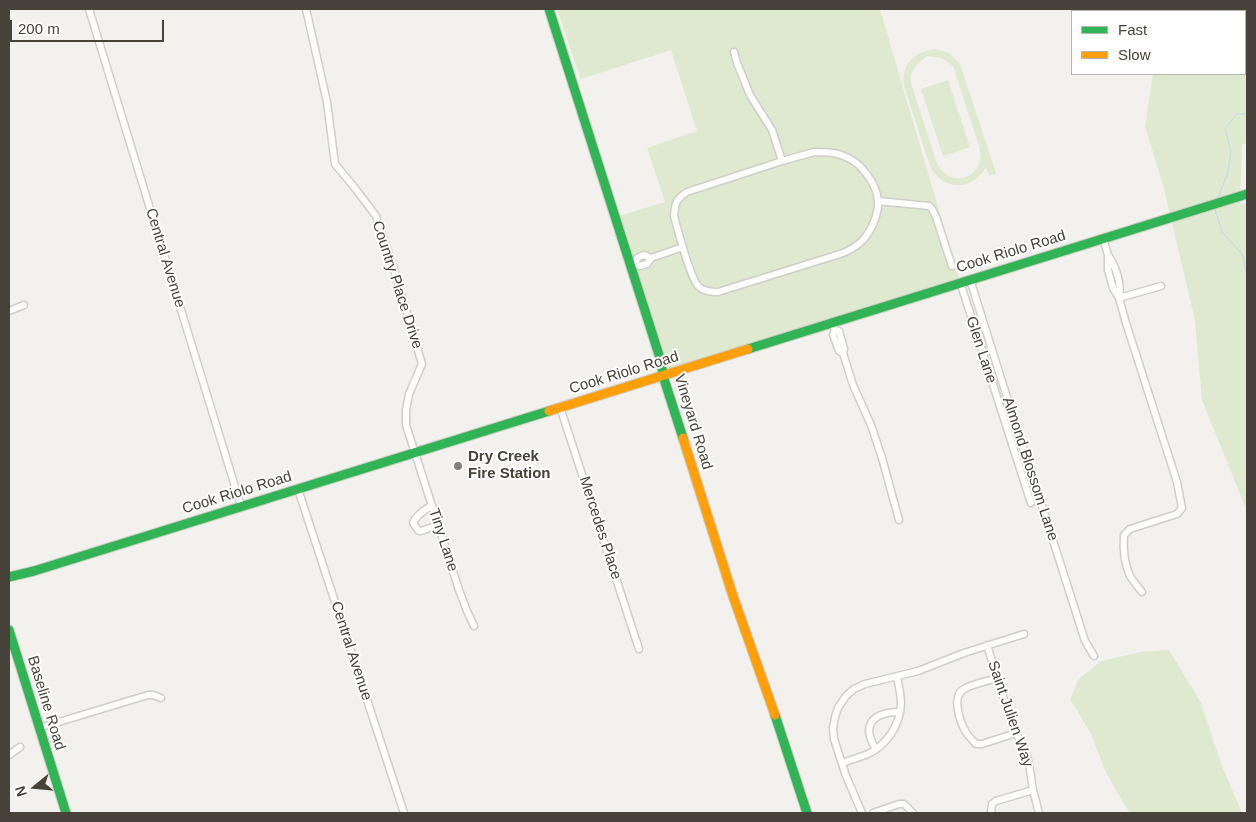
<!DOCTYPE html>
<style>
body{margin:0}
#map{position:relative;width:1256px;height:822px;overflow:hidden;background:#f2f1ed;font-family:Helvetica,sans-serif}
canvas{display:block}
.frame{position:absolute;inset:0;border:10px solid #47433a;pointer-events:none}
.legend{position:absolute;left:1071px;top:10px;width:175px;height:65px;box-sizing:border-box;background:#fff;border:1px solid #b5b4b0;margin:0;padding:6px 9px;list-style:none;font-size:15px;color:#47433a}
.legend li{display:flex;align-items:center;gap:10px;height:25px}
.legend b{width:25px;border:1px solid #b5b4b0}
.north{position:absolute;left:10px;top:762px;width:50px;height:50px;-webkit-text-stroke:4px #fff;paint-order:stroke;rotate:253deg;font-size:14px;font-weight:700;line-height:20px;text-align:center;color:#47433a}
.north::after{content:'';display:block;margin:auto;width:18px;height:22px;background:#47433a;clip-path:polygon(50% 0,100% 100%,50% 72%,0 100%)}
.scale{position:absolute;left:10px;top:20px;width:154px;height:22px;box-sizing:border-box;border:2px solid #47433a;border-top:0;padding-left:6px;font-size:15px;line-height:18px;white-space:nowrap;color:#47433a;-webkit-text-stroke:4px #fff;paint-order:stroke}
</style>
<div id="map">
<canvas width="1256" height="822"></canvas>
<div class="frame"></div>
<ul class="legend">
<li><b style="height:6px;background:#30b455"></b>Fast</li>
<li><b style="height:6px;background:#ff9f0a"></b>Slow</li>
</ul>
<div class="north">N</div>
<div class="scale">200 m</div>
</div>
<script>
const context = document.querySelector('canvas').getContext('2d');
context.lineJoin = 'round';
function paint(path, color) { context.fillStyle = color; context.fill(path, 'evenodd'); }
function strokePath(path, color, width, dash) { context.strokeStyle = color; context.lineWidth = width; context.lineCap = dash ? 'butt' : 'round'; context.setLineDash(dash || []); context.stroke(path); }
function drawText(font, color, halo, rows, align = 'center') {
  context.font = font + ' Helvetica,sans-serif'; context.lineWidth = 4; context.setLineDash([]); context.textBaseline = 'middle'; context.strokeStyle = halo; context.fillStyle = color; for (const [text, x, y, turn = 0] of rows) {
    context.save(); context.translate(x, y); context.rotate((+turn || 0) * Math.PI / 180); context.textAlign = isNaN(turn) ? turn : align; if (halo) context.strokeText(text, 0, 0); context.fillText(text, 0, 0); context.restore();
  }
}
paint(new Path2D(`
 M557 9H880L960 282 668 373 619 216 665 202 647 148 697 131 671 50 581 79Z
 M1151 9H1220L1222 11H1151Z
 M1245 46 1247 50V143L1242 145 1240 204 1247 203V511L1202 400 1195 320 1163 185 1145 126 1153 74H1245Z
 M936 49 949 53 960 64 996 173 989 176 986 167C972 192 943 191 930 166L904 86C901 64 915 51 936 49ZM928 56 942 58 953 66 979 146C988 177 952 191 937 164L912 86C908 72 916 63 928 56Z
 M948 80 970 147 943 156 921 89Z
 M1169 650 1201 703 1221 764 1242 813H1130L1117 792 1105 770 1091 734 1070 699 1079 679 1101 661 1141 652Z`), '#dee9d0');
strokePath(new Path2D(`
 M1218 198 1228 172 1231 151 1225 128 1237 114H1247
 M1215 209 1222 232 1242 254 1247 275`), '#c3d8ea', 1);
const street = new Path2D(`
 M89 9 241 506
 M306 9 327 102 335 164 354 187 376 216 393 266 422 364 409 394 406 410V425L459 590 467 611 474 626
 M734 52 737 63 750 95 772 130 782 161
 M814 152C826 152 837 152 848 158 862 164 877 185 878 201 879 214 871 231 863 240 856 247 849 251 840 254L718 292C712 292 705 292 699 287 690 279 678 230 674 216 675 203 676 199 687 192L782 161Z
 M878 201 929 206 932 209 936 217 952 266
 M1103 238 1108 255V270L1113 288 1119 298 1126 323 1177 482 1182 508 1177 514 1130 529 1124 535C1123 548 1124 563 1130 576 1133 581 1138 587 1142 592
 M1108 255C1116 267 1122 284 1119 298
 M636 263 637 258 644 255 651 258
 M630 264 636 263 640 266 647 264 651 258 683 247
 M970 279C1007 400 1047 520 1085 641L1094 656
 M960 282 1031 503
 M1119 298 1161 286
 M9 311 24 305
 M832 323 835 330 833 335 839 351 843 353 844 349 839 331 835 330
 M843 353 853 385 871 425 882 458 899 520
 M560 407 639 649
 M298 489 404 813
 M432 505C425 510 416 515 413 523L419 531H421L438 525
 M987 645 1010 718 1016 733 1025 750 1029 764 1033 790 1039 813
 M997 678C988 681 972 684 964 689 951 696 960 723 966 732 969 737 972 740 976 744H982L1016 733
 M39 728 148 695H153L161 698
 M876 749C860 724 874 712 900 712
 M9 755 20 747
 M842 763C851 760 860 757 868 754 887 745 900 725 901 704 901 695 899 686 897 677
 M862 813 846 776 834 739 833 728 835 717 838 708 846 696 854 689 865 684 918 671 964 653 1024 634
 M873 813 899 804H904L913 813
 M991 813 992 804 996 801 1033 790`);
const fast = new Path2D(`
 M549 9 660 358 664 379 683 438
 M748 349 1247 194
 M9 577 34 571 549 411
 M9 630 66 813
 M775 715 807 813`);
const slow = new Path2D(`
 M549 411 748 349
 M683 438 733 596 775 715`);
strokePath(street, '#d0ceca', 9);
strokePath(fast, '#d0cec5', 11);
strokePath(slow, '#d0cec5', 11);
strokePath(street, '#fdfdfc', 6);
strokePath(fast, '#30b455', 9);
strokePath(slow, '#ff9f0a', 9);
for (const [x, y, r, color] of [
 [458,466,5,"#838079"]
]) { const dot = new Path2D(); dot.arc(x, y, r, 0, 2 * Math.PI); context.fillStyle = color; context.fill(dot); strokePath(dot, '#fff', 2); }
drawText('15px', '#47433a', '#fff', [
 ["Cook Riolo Road",1011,252,-17],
 ["Central Avenue",165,258,73],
 ["Country Place Drive",397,285,72],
 ["Glen Lane",981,350,72],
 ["Cook Riolo Road",624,373,-17],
 ["Vineyard Road",693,422,73],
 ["Almond Blossom Lane",1030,469,72],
 ["Cook Riolo Road",237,493,-17],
 ["Mercedes Place",600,528,72],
 ["Tiny Lane",443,540,72],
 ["Central Avenue",351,651,72],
 ["Baseline Road",46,703,73],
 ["Saint Julien Way",1010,714,71]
]);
drawText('bold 15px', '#47433a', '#fff', [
 ["Dry Creek",468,457],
 ["Fire Station",468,474]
], 'left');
</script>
